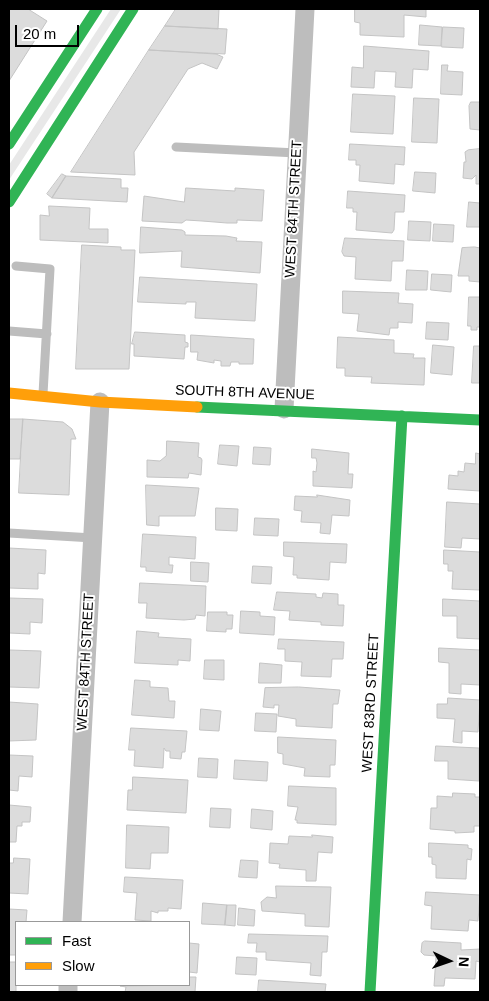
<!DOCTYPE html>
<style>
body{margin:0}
#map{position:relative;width:489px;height:1001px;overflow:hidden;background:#fff;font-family:Helvetica,sans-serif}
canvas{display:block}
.frame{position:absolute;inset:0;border:10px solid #000;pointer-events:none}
.legend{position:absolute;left:15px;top:921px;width:175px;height:65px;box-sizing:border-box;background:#fff;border:1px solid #999;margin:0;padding:6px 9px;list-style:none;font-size:15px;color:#000}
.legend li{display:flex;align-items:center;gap:10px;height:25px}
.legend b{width:25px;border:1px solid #999}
.north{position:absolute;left:424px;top:936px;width:50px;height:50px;-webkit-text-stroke:4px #fff;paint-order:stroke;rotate:93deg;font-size:14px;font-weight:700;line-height:20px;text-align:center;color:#000}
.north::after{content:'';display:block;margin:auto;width:18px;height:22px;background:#000;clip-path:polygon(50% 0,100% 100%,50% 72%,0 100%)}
.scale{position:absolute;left:15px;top:25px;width:64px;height:22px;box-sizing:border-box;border:2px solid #000;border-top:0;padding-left:6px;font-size:15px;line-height:18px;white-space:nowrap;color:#000;-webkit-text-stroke:4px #fff;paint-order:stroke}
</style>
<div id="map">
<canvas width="489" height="1001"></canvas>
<div class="frame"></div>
<ul class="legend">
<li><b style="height:6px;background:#30b455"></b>Fast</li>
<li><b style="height:6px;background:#ff9f0a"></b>Slow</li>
</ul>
<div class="north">N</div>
<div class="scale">20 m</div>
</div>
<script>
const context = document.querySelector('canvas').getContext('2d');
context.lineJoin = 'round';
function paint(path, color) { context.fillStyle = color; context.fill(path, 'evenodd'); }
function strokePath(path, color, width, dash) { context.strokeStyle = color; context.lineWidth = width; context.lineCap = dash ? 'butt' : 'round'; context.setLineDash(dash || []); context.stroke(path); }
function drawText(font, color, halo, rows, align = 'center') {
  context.font = font + ' Helvetica,sans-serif'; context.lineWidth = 4; context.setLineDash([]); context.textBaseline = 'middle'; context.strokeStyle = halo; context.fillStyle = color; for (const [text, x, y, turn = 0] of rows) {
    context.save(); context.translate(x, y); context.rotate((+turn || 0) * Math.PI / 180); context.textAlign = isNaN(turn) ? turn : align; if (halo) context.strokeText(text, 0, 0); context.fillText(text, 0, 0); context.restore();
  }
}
paint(new Path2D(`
 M111 9H121L9 180V165Z`), '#e8e8e8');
const building = new Path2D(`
 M9 9H28L47 21 9 81Z
 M176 9H219L218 29 165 26Z
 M355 9H426V17L404 15V37L360 35V23L355 22Z
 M420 25 442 27 441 46 419 45Z
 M165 26 227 29 225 54 149 50Z
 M443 27 464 28 463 48 442 47Z
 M364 46 429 51 428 70 413 69 412 88 395 87 396 72 375 71 374 88 351 87 352 67 363 68Z
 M149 50 216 54 223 57 217 69 202 63 188 69 134 152 135 175 71 172Z
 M442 65H448L447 71 463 72 462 95 441 94Z
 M353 94 395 96 393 134 351 132Z
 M414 98 439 99 437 143 412 142Z
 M471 102H480V130L470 129 469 106Z
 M350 144 405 147 404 165 395 164 394 184 359 181 360 165H356V160H349Z
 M480 149V184H476V175L472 179 463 178 464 162H466L465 152 468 150Z
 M415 172 436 173 435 193 413 191Z
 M62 174 66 176 52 198 47 194Z
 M66 176 121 179V188H128L127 202 52 198Z
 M186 188 235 191V188L264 190 262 221 237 220V223H227L202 221 186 220 182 223 142 221 144 196 184 202Z
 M348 191 405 195 404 212H395L394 230 392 233 356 230 357 212H353V208H347Z
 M469 202 480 203V227H467Z
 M49 206 90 208 89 229H108V243L40 240V215L49 216Z
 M409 221 431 222 430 241 408 240Z
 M434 224 454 225 453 242 433 241Z
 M141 227 182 230 185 232V235L226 236 237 238 236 241 262 242 260 273 181 267 182 251 140 253Z
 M345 238 404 241 403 261H392L391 281 355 279 356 257 344 256 342 252Z
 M82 245 121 247V250H135L129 369H76Z
 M475 247 480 248V282L469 281V276H458L462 248Z
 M407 270 428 271 427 290H406Z
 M432 274 452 275 451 292 431 290Z
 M140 277 257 284 255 321 195 318 196 302H186V304L138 302Z
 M343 291 399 293 398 303 413 304 412 323 398 322V328H390L389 335 357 331 359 314 343 313Z
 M469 297H480V327H477V330H471V326H468Z
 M427 322 449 323 448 340 426 339Z
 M135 332 185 335V342L188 343V347H185L184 359 134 356V344H132Z
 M191 335 254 339 253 364H239V362H231L230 366H221V361L214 360V363L197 360 198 352H191Z
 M338 337 394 340V353L414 354 413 358H425L424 385 371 383 372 377 345 376V368H337Z
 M433 345 454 347 452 375 431 373Z
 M474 346H480V383H472Z
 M9 419H23L20 459H9Z
 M23 419 63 422 72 429 76 439H71L69 495 19 493Z
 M167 441 199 443 198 457 201 458 202 460 201 475 189 473 188 478 147 477V460L160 461 166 456Z
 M220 445 239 446 237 466 218 464Z
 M254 447 271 448 270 465 253 464Z
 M312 449 349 453 348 474H353L352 488 313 486V471L316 472 317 463 316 458H312Z
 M476 453 480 454V491L448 489 449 475 458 476V471L464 472 465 463 475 464Z
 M146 485 199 488 195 516H159V526L147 525Z
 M317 495 350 500 349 516 332 515 330 534 320 533 321 523 301 522 302 511 294 510 295 496 317 497Z
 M447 502 480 504V539L462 538 461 548 445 547Z
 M216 508 238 509 237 531 216 530Z
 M255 518 279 519 278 536 254 535Z
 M143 534 196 537 195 559 169 557V565H173L172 573 146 571V567H141Z
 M284 542 347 544 346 563 330 562 329 580 297 578V575H293L294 557 284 556Z
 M9 548 46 550 45 574 38 573V589L9 588Z
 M444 550 480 552V590L452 589 453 571H448V564H444Z
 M191 562 209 563 208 582 191 581Z
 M253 566 272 567 271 584 252 583Z
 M140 583 206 586 205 616 196 615 195 619 184 620 146 618 147 603H139Z
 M277 592 316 594V597L322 598 323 593 338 594V605H344L343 626 321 625V622L289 620 290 611 274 610Z
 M9 598 43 599 42 623 30 622V634L9 633Z
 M443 599 480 601V639L457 638V616H443Z
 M241 611 260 612V616L275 617 274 635 240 633Z
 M208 612H227V615H233L232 629H226V632L207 631Z
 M137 631 159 633 158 637 191 639 190 661 178 660V665L135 663Z
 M279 639 344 642 343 659H332L331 677 301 676 302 662 285 661V649H278Z
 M439 648 480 650V685L461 684V694L449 693V663L439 662Z
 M9 650 41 651 39 688 9 687Z
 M205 660H224V680L204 679Z
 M260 663 282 665 281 683H259Z
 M135 680 150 681V687L168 688 169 701H175L174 718 132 715Z
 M299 687 340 690 338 704H333L332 728 296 726V719L278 716 279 705H274V708L263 707 265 688Z
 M448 698 480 700 478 732 462 731V743L453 742 455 719 437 718V704H447Z
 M9 702 38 704 36 740 9 741Z
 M201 709 221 711 219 731 200 730Z
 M256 713 277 714 276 732 255 731Z
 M131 728 187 731 185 752H182L181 759 170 758V751H166L164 748 163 768 134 766 135 750H129Z
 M278 737 336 740 335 765H330V777L304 776 305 768 283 764V754L278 753Z
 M436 746 479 748V781L448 779V761H435Z
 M9 755 33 756 32 777 19 776 18 791 9 790Z
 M199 758 218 759 217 778 198 777Z
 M235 760 268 762 267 781 234 779Z
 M133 777 188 780 186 813 127 810 128 790H132Z
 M289 786 336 788V825L297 823V820H295L298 807 288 806Z
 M453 793 475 794V797H480V826H474V832L455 833V831L430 829 431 808H437V796L452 797Z
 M9 805 31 807 30 822H22V826H17L16 842H9Z
 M211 808 231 809 230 828 210 827Z
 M252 809 273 811 272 830 251 828Z
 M127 825 169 827 168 853H151L150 869 126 868Z
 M312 835 333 837 332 853 318 852 316 881H306V870L279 868 280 864 269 863 270 843 288 844 289 836 312 837Z
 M429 843 468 845V848L472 849 471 860 467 859 466 879 436 878V865L432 864V857H429Z
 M14 858 30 859 28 894 9 893V863H13Z
 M241 860 258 861 257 878 239 877Z
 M125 877 183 880 181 909 168 908V911H158V913L151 911V921L135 920 137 893 124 892Z
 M276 886 331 887 329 927 305 926V914L262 911 261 902 267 897 276 898Z
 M426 892 480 895 478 921 469 920 468 931 431 929 432 906 425 905Z
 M203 903 227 905 225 925 202 924Z
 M227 905H236L235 926 225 925Z
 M239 908 255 910 254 926 238 925Z
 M9 909 27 910 26 922H16V955H9Z
 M249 934 328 936 327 952H322L321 976 310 975 311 963 266 960V952H256L257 943H248Z
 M425 941 461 943V950L480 949V962L476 961 475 979 445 978 444 986H434L436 956 424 955 421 952 422 943Z
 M189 943 199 944 197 973 189 972Z
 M237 957 257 958 256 975 236 974Z
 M9 962H16V992H9Z
 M189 977H196L195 992H125L126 987 120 986 189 985Z
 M259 980 326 984 325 992H258Z`);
paint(building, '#dcdcdc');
strokePath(building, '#c4c4c4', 1);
strokePath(new Path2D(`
 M176 147 297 153
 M16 266 50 269 43 394
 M9 331 47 334
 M9 533 93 538`), '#bdbdbd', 9);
strokePath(new Path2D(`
 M284 409 305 9
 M72 922 100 402
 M68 992V985`), '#bdbdbd', 19);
strokePath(new Path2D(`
 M9 144 97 9
 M9 202 133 9
 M197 407 480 420
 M370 992 402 416`), '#30b455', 11);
strokePath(new Path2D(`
 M9 393 100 402 197 407`), '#ff9f0a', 11);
drawText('14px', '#000', '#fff', [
 ["WEST 84TH STREET",294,209,-87],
 ["SOUTH 8TH AVENUE",245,393,2],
 ["WEST 84TH STREET",86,662,-87],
 ["WEST 83RD STREET",371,703,-87]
]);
</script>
